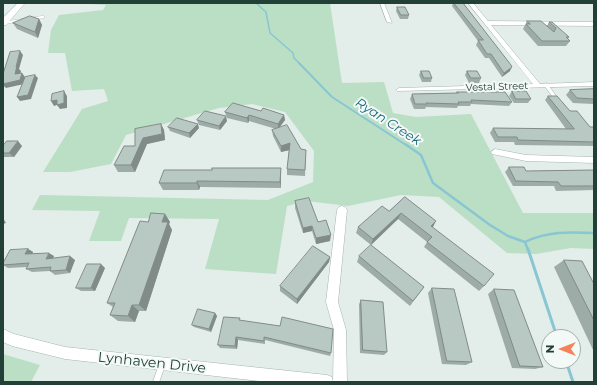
<!DOCTYPE html>
<style>
body{margin:0}
#map{position:relative;width:597px;height:385px;overflow:hidden;background:#e3ede9;font-family:Montserrat,sans-serif}
canvas{display:block}
.frame{position:absolute;inset:0;border:4px solid #223f38;pointer-events:none}
.north{position:absolute;left:541px;top:329px;width:40px;height:40px;box-sizing:border-box;background:#f3f9f6;border:1px solid #9fafaa;border-radius:50%;rotate:270deg;font-size:11px;font-weight:700;line-height:16px;text-align:center;color:#223f38}
.north::after{content:'';display:block;margin:auto;width:14px;height:18px;background:#f58258;clip-path:polygon(50% 0,100% 100%,50% 72%,0 100%)}
</style>
<div id="map">
<canvas width="597" height="385"></canvas>
<div class="frame"></div>
<div class="north">N</div>
</div>
<script>
const context = document.querySelector('canvas').getContext('2d');
context.lineJoin = 'round';
function paint(path, color) { context.fillStyle = color; context.fill(path, 'evenodd'); }
function strokePath(path, color, width, dash) { context.strokeStyle = color; context.lineWidth = width; context.lineCap = dash ? 'butt' : 'round'; context.setLineDash(dash || []); context.stroke(path); }
function drawText(font, color, halo, rows, align = 'center') {
  context.font = font + ' Montserrat,sans-serif'; context.lineWidth = 4; context.setLineDash([]); context.textBaseline = 'middle'; context.strokeStyle = halo; context.fillStyle = color; for (const [text, x, y, turn = 0] of rows) {
    context.save(); context.translate(x, y); context.rotate((+turn || 0) * Math.PI / 180); context.textAlign = isNaN(turn) ? turn : align; if (halo) context.strokeText(text, 0, 0); context.fillText(text, 0, 0); context.restore();
  }
}
paint(new Path2D(`
 M91 3H330L342 83 384 82 393 113 416 117 471 114 523 213H594V249L571 248 536 254 507 253 439 197 401 195 348 206 307 201 287 206 276 274 205 269 219 219 129 218 121 241H89L100 211 32 210 40 195 268 200 313 182 314 151 285 112 252 104 219 108 126 135 111 164 70 172H43L82 109 108 101 104 89 72 91 65 53H48L51 30 59 15 103 10 106 5 89 4Z
 M3 354 40 365 31 382H3Z`), '#bbdfc5');
strokePath(new Path2D(`
 M256 3 266 12 270 33 293 53 294 58 300 64`), '#89c6d3', 1.5);
strokePath(new Path2D(`
 M299 63 332 97 406 145`), '#89c6d3', 2);
strokePath(new Path2D(`
 M405 144 421 155 433 183 490 225 508 236 525 242
 M525 242 528 250
 M525 242C547 231 570 232 594 233`), '#89c6d3', 2.5);
strokePath(new Path2D(`
 M528 249 557 337
 M566 361 573 382`), '#89c6d3', 3);
const laneFar2 = new Path2D(`
 M3 23 43 17`);
const laneFar1 = new Path2D(`
 M546 85 557 100`);
const lane = new Path2D(`
 M156 382 162 365`);
const street = new Path2D(`
 M380 3H384L392 23 387 22Z
 M468 3H473L488 21 594 22V26L491 25 540 84 594 82V86L397 91 396 90 399 88 533 84Z
 M495 149 526 155 594 157V163L526 161 492 154 491 152Z
 M342 206 345 207 347 210 338 302 346 330 347 382H268L65 359 12 346 3 342V329L14 334 65 347 327 375 332 377 333 382 334 330 326 302 337 210 339 207Z`);
const secondary = new Path2D(`
 M18 3H25L6 25H3V18Z`);
strokePath(laneFar2, '#a5b5b0', 3);
strokePath(laneFar1, '#a5b5b0', 4.5);
strokePath(lane, '#a5b5b0', 7);
strokePath(street, '#a5b5b0', 1);
strokePath(secondary, '#a1b9b1', 1);
strokePath(laneFar2, '#fff', 2.5);
strokePath(laneFar1, '#fff', 3.5);
strokePath(lane, '#fff', 6);
paint(street, '#fff');
paint(secondary, '#fff');
paint(new Path2D(`
 M446 3H463L510 71 502 77 489 58H485L476 45 478 41 452 6 453 3Z
 M397 7 409 15 408 19H400L396 11Z
 M39 19 42 25 38 38 17 29 13 23Z
 M527 21 547 26 549 22 569 37 568 39 570 41 566 46H538L523 29Z
 M421 71 432 78 431 82H422L419 75Z
 M467 71 481 78 479 83H469L465 75Z
 M594 89V104L573 103 566 95 570 90Z
 M512 91 531 99 528 103H514L509 96Z
 M457 92 512 102 509 106 471 104 470 106H458L457 108 426 107 425 109H414L410 99 412 94 456 93Z
 M548 96 570 111 590 127H594V146L515 145 514 142H495L490 133 493 128 566 129 545 100Z
 M261 111 284 115 285 120 280 127 301 149 306 150 305 176 287 175V169L289 150 281 152 273 136 272 130 276 129 249 121 248 123 227 118 225 112Z
 M197 120 227 121 220 130 199 125Z
 M161 124 164 130 165 140 147 144 135 172H118L114 165 135 146Z
 M168 127 199 128 190 138 170 131Z
 M3 146H22L14 157H3Z
 M509 167 526 171 594 170V190L556 191 554 186H513L505 172Z
 M281 168V188L200 187 199 190H163L159 183 212 170Z
 M405 197 484 286 479 291 424 247 427 242 398 219 371 245 356 233 358 227 389 211Z
 M295 201 318 222 330 241 316 244 312 231 303 233 295 208Z
 M165 214 170 222 169 224 172 230 146 311H139L135 322 118 321 110 315 113 307 107 303 148 222Z
 M28 249 33 252 32 254 54 256 53 258 75 260 70 273 55 275 50 271 32 272 26 269 27 267 8 268 3 265V263Z
 M359 256 424 287 410 306 357 262Z
 M330 257 329 262 297 304 280 291V286Z
 M564 260 594 284V352L554 267Z
 M105 268 95 291H81L76 288Z
 M432 288 472 362 466 365 442 364 428 293Z
 M494 289 543 367 535 369 512 368 488 294Z
 M361 300 387 352 384 355 360 353 359 304Z
 M215 313 217 316 211 332 194 327 192 325Z
 M241 321 331 353 330 356 265 340V344L238 340 237 349 220 348 218 345Z`), '#9eaca7');
paint(new Path2D(`
 M39 19 42 25 38 38 35 32Z
 M20 51 23 55 19 69 21 71 19 78 15 74 16 67Z
 M512 67 510 71 502 77 504 73Z
 M22 73 25 77 24 84 6 88 3 85V84Z
 M35 75 38 78 31 99 20 101 17 97Z
 M64 91 67 96V108L60 109 57 105 54 106 51 101Z
 M249 115V121L248 123 247 118Z
 M284 115 285 120 278 129V124Z
 M226 116 227 121 220 130 219 126Z
 M161 124 164 130 165 140 147 144 135 172 131 165 143 138Z
 M198 124 199 128 190 138 189 133Z
 M18 141 22 146 14 157 9 153Z
 M290 143V150L281 152V146Z
 M281 168V188L280 182Z
 M197 181 200 187 199 190 197 183Z
 M401 213 398 219 371 245 373 239Z
 M165 214 170 222 169 224 172 230 146 311 139 305 162 222Z
 M3 218 6 223 3 224Z
 M436 221 433 227 427 232 431 226Z
 M312 226V231L303 233V228Z
 M331 235 330 241 316 244V238Z
 M28 249 33 252 30 258 25 254Z
 M49 253 54 256 51 262 46 259Z
 M70 256 75 260 70 273 66 270Z
 M330 257 329 262 297 304V299Z
 M101 264 105 268 95 291 91 288Z
 M132 305 139 311 135 322 128 316Z
 M215 313 217 316 211 332 209 329Z
 M236 337 238 340 237 349 235 346Z`), '#818c88');
const building = new Path2D(`
 M454 3H463L511 65 512 67 504 73 491 54H487L478 40H483Z
 M397 7H405L409 15H401Z
 M30 16 39 19 35 32 13 23Z
 M527 21H541L554 32 556 28 549 22H552L569 37H566L570 41H542L526 24H530Z
 M20 51 16 67 17 66 15 74 22 73 20 80 3 84V74L10 52Z
 M421 71H429L432 78H424Z
 M467 71H477L481 78H471Z
 M35 75 28 95 17 97 25 77Z
 M594 89V99L577 98 570 90Z
 M64 91V103L57 105V100L51 101 52 94Z
 M512 91H526L531 99H516Z
 M457 92H505L512 102 471 100 472 102H458L459 104 426 103 427 104H415L412 94 458 93Z
 M548 96H557L570 111H577L590 127H594V142L518 140 517 137H498L493 128 574 129Z
 M233 103 261 111 263 108 284 115 278 124 249 115 247 118 225 112Z
 M205 111 226 116 219 126 197 120Z
 M177 118 198 124 189 133 168 127Z
 M161 124 162 134 143 138 131 165H114L124 146H135V129Z
 M287 125 301 149 306 150 305 170 287 169 290 143 281 146 272 130Z
 M7 141H18L9 153H3V146Z
 M509 167H524L526 171 594 170V186H561L558 182 516 181Z
 M212 168H281L280 182 197 181V183H159L164 170H212Z
 M405 197 436 221 431 226 494 274 484 286 427 242 432 237 401 213 373 239 358 227 382 206 389 211Z
 M309 198 318 222 326 220 331 235 316 238 312 226 303 228 295 201Z
 M151 213 165 214 162 222H168L139 305H132L128 316 110 315 115 303H107L140 221 148 222Z
 M371 245 424 287 413 301 359 256Z
 M313 246 330 257 297 299 280 286Z
 M28 249 25 254 49 253 46 259 70 256 66 270 50 271 51 267 26 269 29 263 3 265V263L10 250Z
 M564 260 582 261 594 284V320Z
 M87 264H101L91 288H76Z
 M432 288 454 289 472 362 447 361Z
 M494 289 514 290 543 367 520 366Z
 M361 300 383 302 387 352 363 350Z
 M198 309 215 313 209 329 192 325Z
 M224 317 240 318 239 320 280 326 282 317 333 329 331 353 264 337V341L236 337 235 346 218 345Z`);
paint(building, '#b8c8c2');
strokePath(building, '#818c88', 1);
drawText('10px', '#223f38', '#f3f9f6', [
 ["Vestal Street",497,87,-2]
]);
drawText('italic 13px', '#1a6a7d', '#f3f9f6', [
 ["Ryan Creek",388,122,33]
]);
drawText('14px', '#223f38', '#f3f9f6', [
 ["Lynhaven Drive",152,363,6]
]);
</script>
